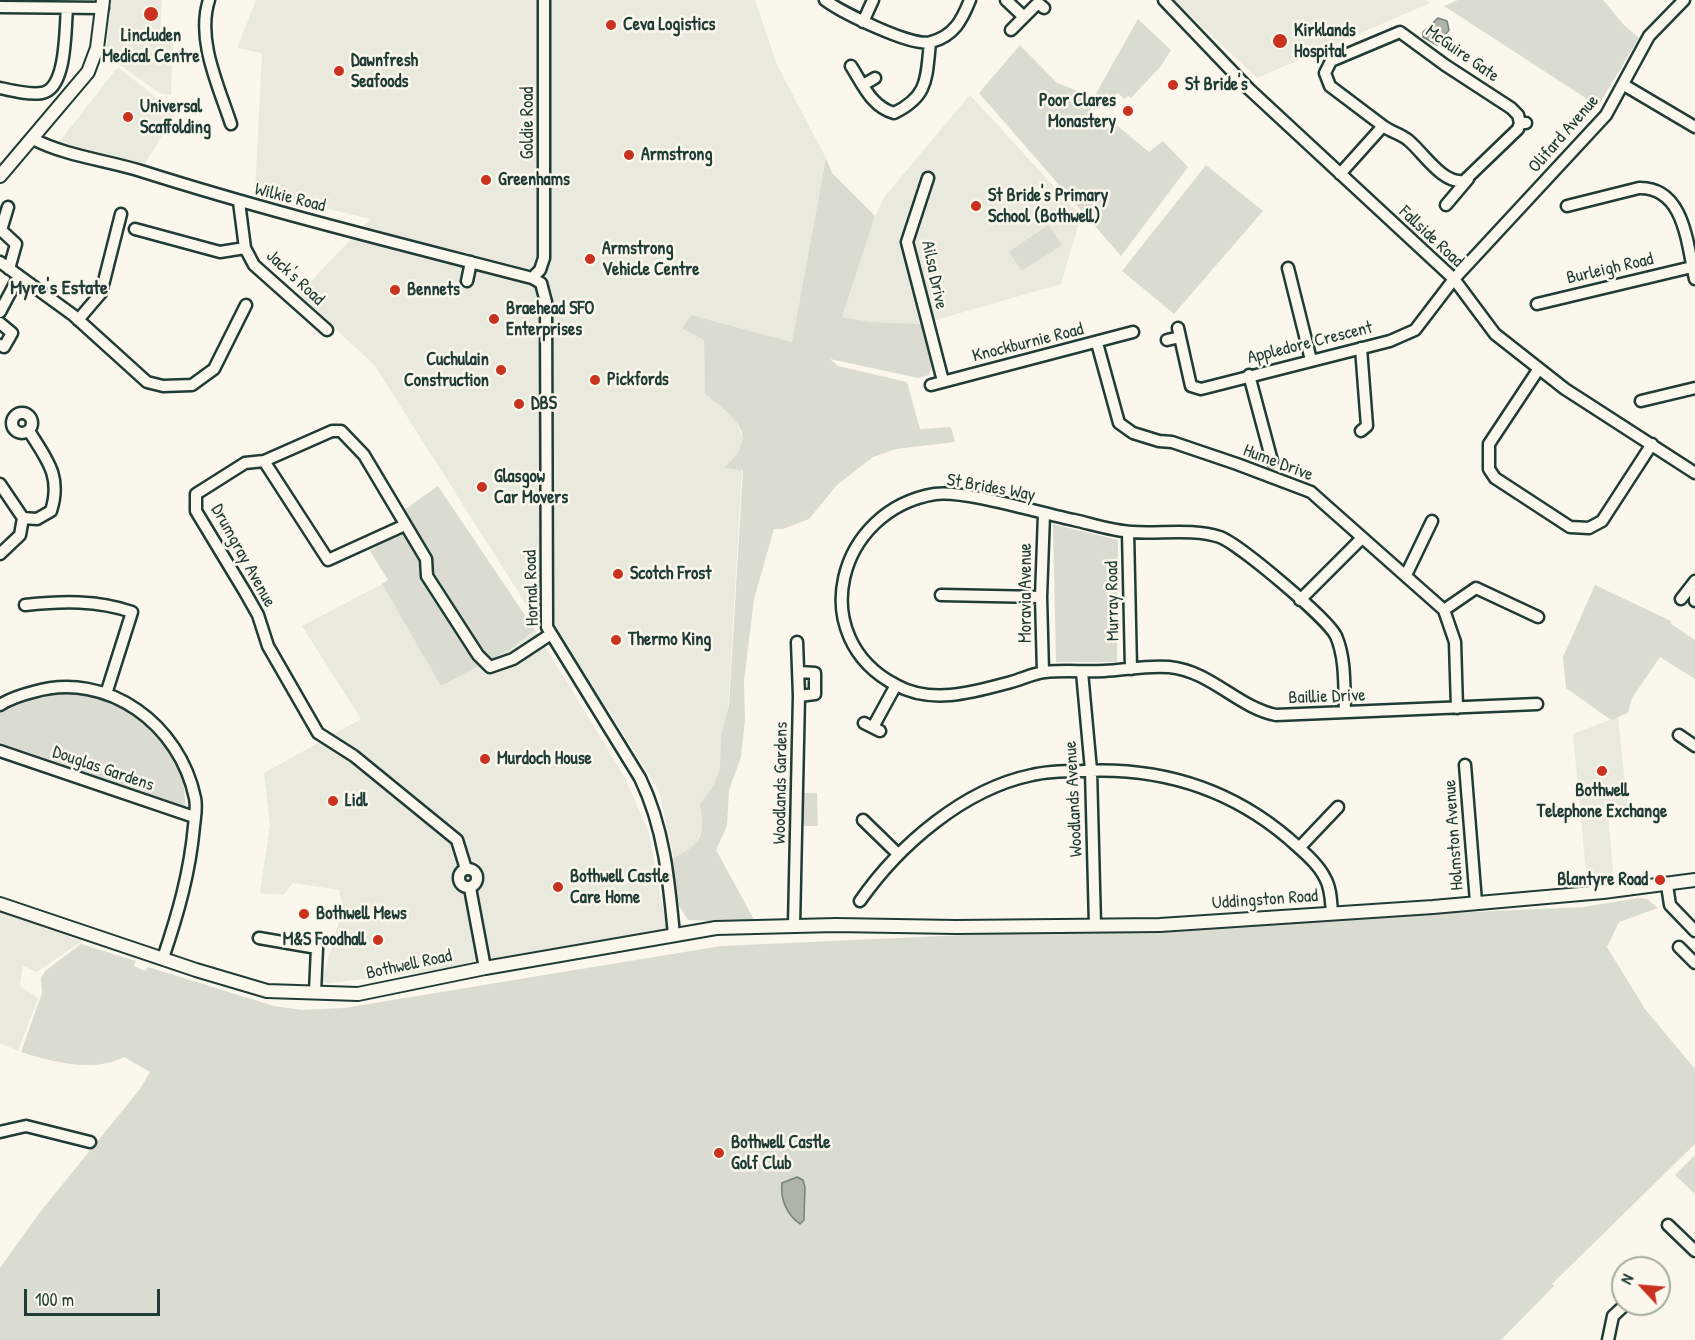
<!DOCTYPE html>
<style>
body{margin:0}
#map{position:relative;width:1695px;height:1340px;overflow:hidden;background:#fbf7ec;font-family:"Patrick Hand",sans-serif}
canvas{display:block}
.north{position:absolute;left:1611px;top:1256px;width:60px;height:60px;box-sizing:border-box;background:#fbf7ec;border:2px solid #a3ada2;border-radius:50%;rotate:296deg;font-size:16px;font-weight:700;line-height:24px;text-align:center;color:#1f3d34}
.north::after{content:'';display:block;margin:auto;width:21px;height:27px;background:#c8321e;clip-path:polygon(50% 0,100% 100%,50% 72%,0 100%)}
.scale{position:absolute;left:24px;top:1289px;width:136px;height:27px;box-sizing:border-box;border:3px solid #1f3d34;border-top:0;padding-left:8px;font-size:18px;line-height:21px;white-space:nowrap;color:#1f3d34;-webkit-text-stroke:4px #fbf7ec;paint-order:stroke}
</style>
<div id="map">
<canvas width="1695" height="1340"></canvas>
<div class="north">N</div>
<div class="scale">100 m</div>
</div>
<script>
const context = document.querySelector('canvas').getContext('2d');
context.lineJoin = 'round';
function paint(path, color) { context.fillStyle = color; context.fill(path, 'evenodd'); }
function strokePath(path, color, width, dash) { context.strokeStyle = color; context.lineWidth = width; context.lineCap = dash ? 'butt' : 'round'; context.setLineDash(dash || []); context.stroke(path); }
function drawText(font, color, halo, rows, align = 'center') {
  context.font = font + ' "Patrick Hand",sans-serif'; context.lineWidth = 5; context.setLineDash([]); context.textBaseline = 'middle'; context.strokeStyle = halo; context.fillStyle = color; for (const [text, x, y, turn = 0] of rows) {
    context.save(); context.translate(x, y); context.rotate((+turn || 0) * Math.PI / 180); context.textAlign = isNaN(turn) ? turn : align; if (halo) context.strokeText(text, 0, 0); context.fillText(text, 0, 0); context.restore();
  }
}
paint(new Path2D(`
 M109 0H162L160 40 173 41 171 95 161 94 106 55Z
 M256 0H755L777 65 826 158 792 342 691 315 683 330 704 340 705 394 736 420 744 442 739 455 725 468 742 469 724 779 694 848 674 860 659 791 609 711 536 620 375 366 299 294 370 219 255 191 262 53 237 48Z
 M1174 0H1425L1430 3 1257 78Z
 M118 67 175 113 145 164 59 142Z
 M970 95 1081 216 1061 284 922 324 871 322 842 317 875 216 885 196Z
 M382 584 441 686 513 648 535 630 624 776 649 833 667 930 479 960 455 968 321 984 343 907 339 890 293 883 283 895 260 893 270 825 264 773 361 719 302 626Z
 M1618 717 1628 811 1608 815 1614 880 1587 882 1573 734Z
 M0 911 82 941 37 972 23 966 20 986 38 998 18 1051 0 1043Z`), '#eae9de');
paint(new Path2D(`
 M1458 0H1603L1624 25 1639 38 1598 106 1444 6Z
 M1138 19 1171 50 1161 66 1131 98 1128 96 1124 99 1118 93 1112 98 1107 93 1089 111 1105 130 1114 123 1149 152 1163 141 1188 167 1121 256 979 93 1020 45 1057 83 1094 97Z
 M826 158 832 173 875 216 842 317 871 322 922 324 932 365 929 375 918 378 830 359 838 366 907 382 920 429 951 427 955 442 896 449 873 457 837 485 809 519 783 529H774L754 599 744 681 745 720 741 757 729 790 727 826 716 850 756 923 688 920 679 906 672 859C701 844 706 837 700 804L714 785 720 768 721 736 729 705 743 470 724 468C762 434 735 419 705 394L704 340 682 329 691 315 792 342Z
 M1206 165 1263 211 1174 314 1122 271Z
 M1048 225 1062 245 1022 271 1009 252Z
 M438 486 535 630 513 648 441 686 382 584 388 580 370 551 412 523 404 510Z
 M1053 524 1118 540 1117 662H1056Z
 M1595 585 1671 621 1670 623 1695 640V679L1660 657 1632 698 1628 713 1611 720 1566 688 1563 657Z
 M76 691 124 707 157 733 183 779 186 808 0 746V710C24 694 48 692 76 691Z
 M801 793H817L818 826H802Z
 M1639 898 1647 899 1658 908 1619 922 1607 947 1645 1009 1695 1069V1144L1552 1284 1554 1286 1501 1340H0V1268L40 1212 140 1089 150 1072 124 1057C93 1073 53 1062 21 1052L42 993 41 978 45 971 81 944 136 961 134 966 145 971 148 967 274 1006 302 1010 344 1008 721 946 1583 907Z
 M1695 1155V1194L1675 1175Z`), '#dbdcd1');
const water = new Path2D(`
 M1438 18 1447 21 1449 30 1437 45 1423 37V32Z
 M797 1177 803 1180 805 1187 804 1220 800 1224C787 1215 780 1199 782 1183Z`);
paint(water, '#adb4aa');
strokePath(water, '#74847b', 1.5);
const minor = new Path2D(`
 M209 0C196 40 219 87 231 124
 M825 0C841 12 913 48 931 42 954 36 962 20 970 0
 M1006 0 1024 17 1038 3 1044 8
 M1164 0 1249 89 1454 279 1495 334 1565 389 1695 473
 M0 7 103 8
 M863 22 873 0
 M1011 30 1024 17
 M851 66C863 85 872 107 894 113 929 96 926 78 930 43
 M863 85 875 78
 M1624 85 1695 127
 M0 88C13 91 29 95 42 93 67 89 65 29 67 8
 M1383 126 1330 86 1325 73 1331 61 1400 32 1445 65 1511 108 1518 115 1520 123
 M33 139C66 156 105 160 141 171 270 212 401 244 532 278L541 283 546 302 547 627 640 778C664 827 669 881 674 935
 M1340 174 1383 126C1391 132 1401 134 1408 140 1423 152 1442 184 1464 181L1518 129 1520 123H1526
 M928 178 907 242 943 381
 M1446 205 1468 179
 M1567 206 1639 188C1685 187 1687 245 1695 279
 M8 207 1 230 16 244 9 269
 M135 229 220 252 245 248 239 202
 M245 248 254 265 327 330
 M0 262 73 315 147 382 163 386 192 385 214 369 246 305
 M1288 268 1311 360
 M532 278 540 270 544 258V0
 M467 281 471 262
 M1537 304 1692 267
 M0 312 19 276
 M78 320 101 293 121 214
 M0 323 12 333 4 347 0 345
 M1178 328 1191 386 1201 389 1390 341 1415 330 1454 279 1606 115 1649 36 1684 0
 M1167 340 1180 337
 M1097 343 1119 423 1133 433 1159 441 1172 442 1237 464 1311 492 1321 501 1444 610 1455 642 1457 708
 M1361 348 1367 426 1361 431
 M1538 370 1489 444V469L1495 478 1570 527 1589 528 1602 521 1652 444
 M1249 375 1272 461
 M931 385 1133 332
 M1641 401 1695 388
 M12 423a10 10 0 1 1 20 0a10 10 0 1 1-20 0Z
 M264 461 328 560 405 525
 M0 484 23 518 37 519 51 511C62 476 47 460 29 431
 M1128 532 1131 669
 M0 554 20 535 23 518
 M1406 575 1432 521
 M941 595 1041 597
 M1695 595V601
 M1681 599 1695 581
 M1300 600 1362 538
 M25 605C62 601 97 600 132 612L106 694
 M1444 610 1476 588 1538 617
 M799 672 815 673V694L799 696
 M1043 672 1041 597 1044 514
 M1082 672 1091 770 1095 925
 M0 705C11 698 21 695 33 692 108 670 180 725 195 798 197 807 195 817 194 826 190 872 178 914 163 958
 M1345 712C1344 688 1346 659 1336 636 1327 618 1240 545 1220 537 1193 528 1160 534 1132 532 1113 531 1092 524 1074 520 1039 513 966 490 935 494 837 510 804 637 896 685 932 705 974 692 1011 682 1022 679 1034 673 1045 672 1064 670 1085 672 1104 671 1125 670 1148 665 1169 667 1211 671 1237 707 1276 715L1537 704
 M864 723 880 731
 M873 727 896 685
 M1679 735 1695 746
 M0 751 194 817
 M1465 765 1476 902
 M863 820 898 854
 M1299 848 1338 807
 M459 878a9 9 0 1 1 18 0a9 9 0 1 1-18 0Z
 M466 869 457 840 354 756 318 733 268 646 258 615 245 592 196 511V494L245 463 264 461 332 431H341L364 455 426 559 427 576 478 655 490 667 513 659 551 634
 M1667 885 1670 905 1695 931
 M470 888 485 968
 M860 901C899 845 964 789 1032 775 1048 771 1066 771 1082 771 1159 767 1229 788 1288 838 1300 849 1318 863 1325 878 1331 888 1331 902 1332 913
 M794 925 799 696 797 642
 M259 938 317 948 315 992
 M1679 947 1695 963
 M0 1132 26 1126 90 1142
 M1668 1225 1695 1251
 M1608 1340 1613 1316 1626 1304`);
const major = new Path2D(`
 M0 176 88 72 97 48 103 0
 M0 904 196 970 267 991 358 994 485 968 716 928 836 925 956 927 1160 925 1433 907 1603 892 1695 880`);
strokePath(minor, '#1f3d34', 15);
strokePath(major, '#1f3d34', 16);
strokePath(minor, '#fbf7ec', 10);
strokePath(major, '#fbf7ec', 12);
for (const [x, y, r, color] of [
 [151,14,8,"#c8321e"],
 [611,25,6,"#c8321e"],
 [1280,41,8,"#c8321e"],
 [339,71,6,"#c8321e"],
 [1173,85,6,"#c8321e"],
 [1128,111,6,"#c8321e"],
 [128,117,6,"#c8321e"],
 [629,155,6,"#c8321e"],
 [486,180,6,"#c8321e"],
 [976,206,6,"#c8321e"],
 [590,259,6,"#c8321e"],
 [395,290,6,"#c8321e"],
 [494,319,6,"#c8321e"],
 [501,370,6,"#c8321e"],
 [595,380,6,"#c8321e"],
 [519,404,6,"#c8321e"],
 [482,487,6,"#c8321e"],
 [618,574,6,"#c8321e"],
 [616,640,6,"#c8321e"],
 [485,759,6,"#c8321e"],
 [1602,771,6,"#c8321e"],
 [333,801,6,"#c8321e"],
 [1660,880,6,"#c8321e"],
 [558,887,6,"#c8321e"],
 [304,914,6,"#c8321e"],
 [378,940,6,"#c8321e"],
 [719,1153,6,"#c8321e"]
]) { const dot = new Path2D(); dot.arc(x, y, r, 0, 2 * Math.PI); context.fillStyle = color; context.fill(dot); strokePath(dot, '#fbf7ec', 2); }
drawText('bold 18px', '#1f3d34', '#fbf7ec', [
 ["Ceva Logistics",623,25],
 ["Kirklands",1294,31],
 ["Hospital",1294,52],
 ["Lincluden",151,36,"center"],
 ["Medical Centre",151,57,"center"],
 ["Dawnfresh",351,61],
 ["Seafoods",351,82],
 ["St Bride's",1185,85],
 ["Poor Clares",1116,101,"right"],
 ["Monastery",1116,122,"right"],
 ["Universal",140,107],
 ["Scaffolding",140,128],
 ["Armstrong",641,155],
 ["Greenhams",498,180],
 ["St Bride's Primary",988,196],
 ["School (Bothwell)",988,217],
 ["Armstrong",602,249],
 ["Vehicle Centre",602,270],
 ["Bennets",407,290],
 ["Braehead SFO",506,309],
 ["Enterprises",506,330],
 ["Cuchulain",489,360,"right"],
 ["Construction",489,381,"right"],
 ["Pickfords",607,380],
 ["DBS",531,404],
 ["Glasgow",494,477],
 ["Car Movers",494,498],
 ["Scotch Frost",630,574],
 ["Thermo King",628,640],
 ["Murdoch House",497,759],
 ["Bothwell",1602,791,"center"],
 ["Telephone Exchange",1602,812,"center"],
 ["Lidl",345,801],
 ["Bothwell Castle",570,877],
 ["Care Home",570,898],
 ["Blantyre Road",1648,880,"right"],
 ["Bothwell Mews",316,914],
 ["M&S Foodhall",366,940,"right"],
 ["Bothwell Castle",731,1143],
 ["Golf Club",731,1164]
], 'left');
drawText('18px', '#1f3d34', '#fbf7ec', [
 ["McGuire Gate",1462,54,35],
 ["Goldie Road",528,123,-90],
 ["Olifard Avenue",1564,134,-49],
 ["Wilkie Road",290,198,14],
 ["Fallside Road",1431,237,43],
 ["Burleigh Road",1610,269,-13],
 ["Ailsa Drive",934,275,78],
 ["Jack's Road",295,278,43],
 ["Knockburnie Road",1028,343,-14],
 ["Appledore Crescent",1310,343,-14],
 ["Hume Drive",1278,463,21],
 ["St Brides Way",991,488,10],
 ["Drumgray Avenue",243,556,61],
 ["Hornal Road",532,588,-92],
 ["Moravia Avenue",1026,593,-90],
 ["Murray Road",1113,601,-91],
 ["Baillie Drive",1327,697,-2],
 ["Douglas Gardens",103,769,19],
 ["Woodlands Gardens",781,783,-89],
 ["Woodlands Avenue",1074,799,-93],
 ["Holmston Avenue",1454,835,-94],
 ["Uddingston Road",1265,900,-4],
 ["Bothwell Road",409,965,-12]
]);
drawText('bold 20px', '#1f3d34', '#fbf7ec', [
 ["Myre's Estate",59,289]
]);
</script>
